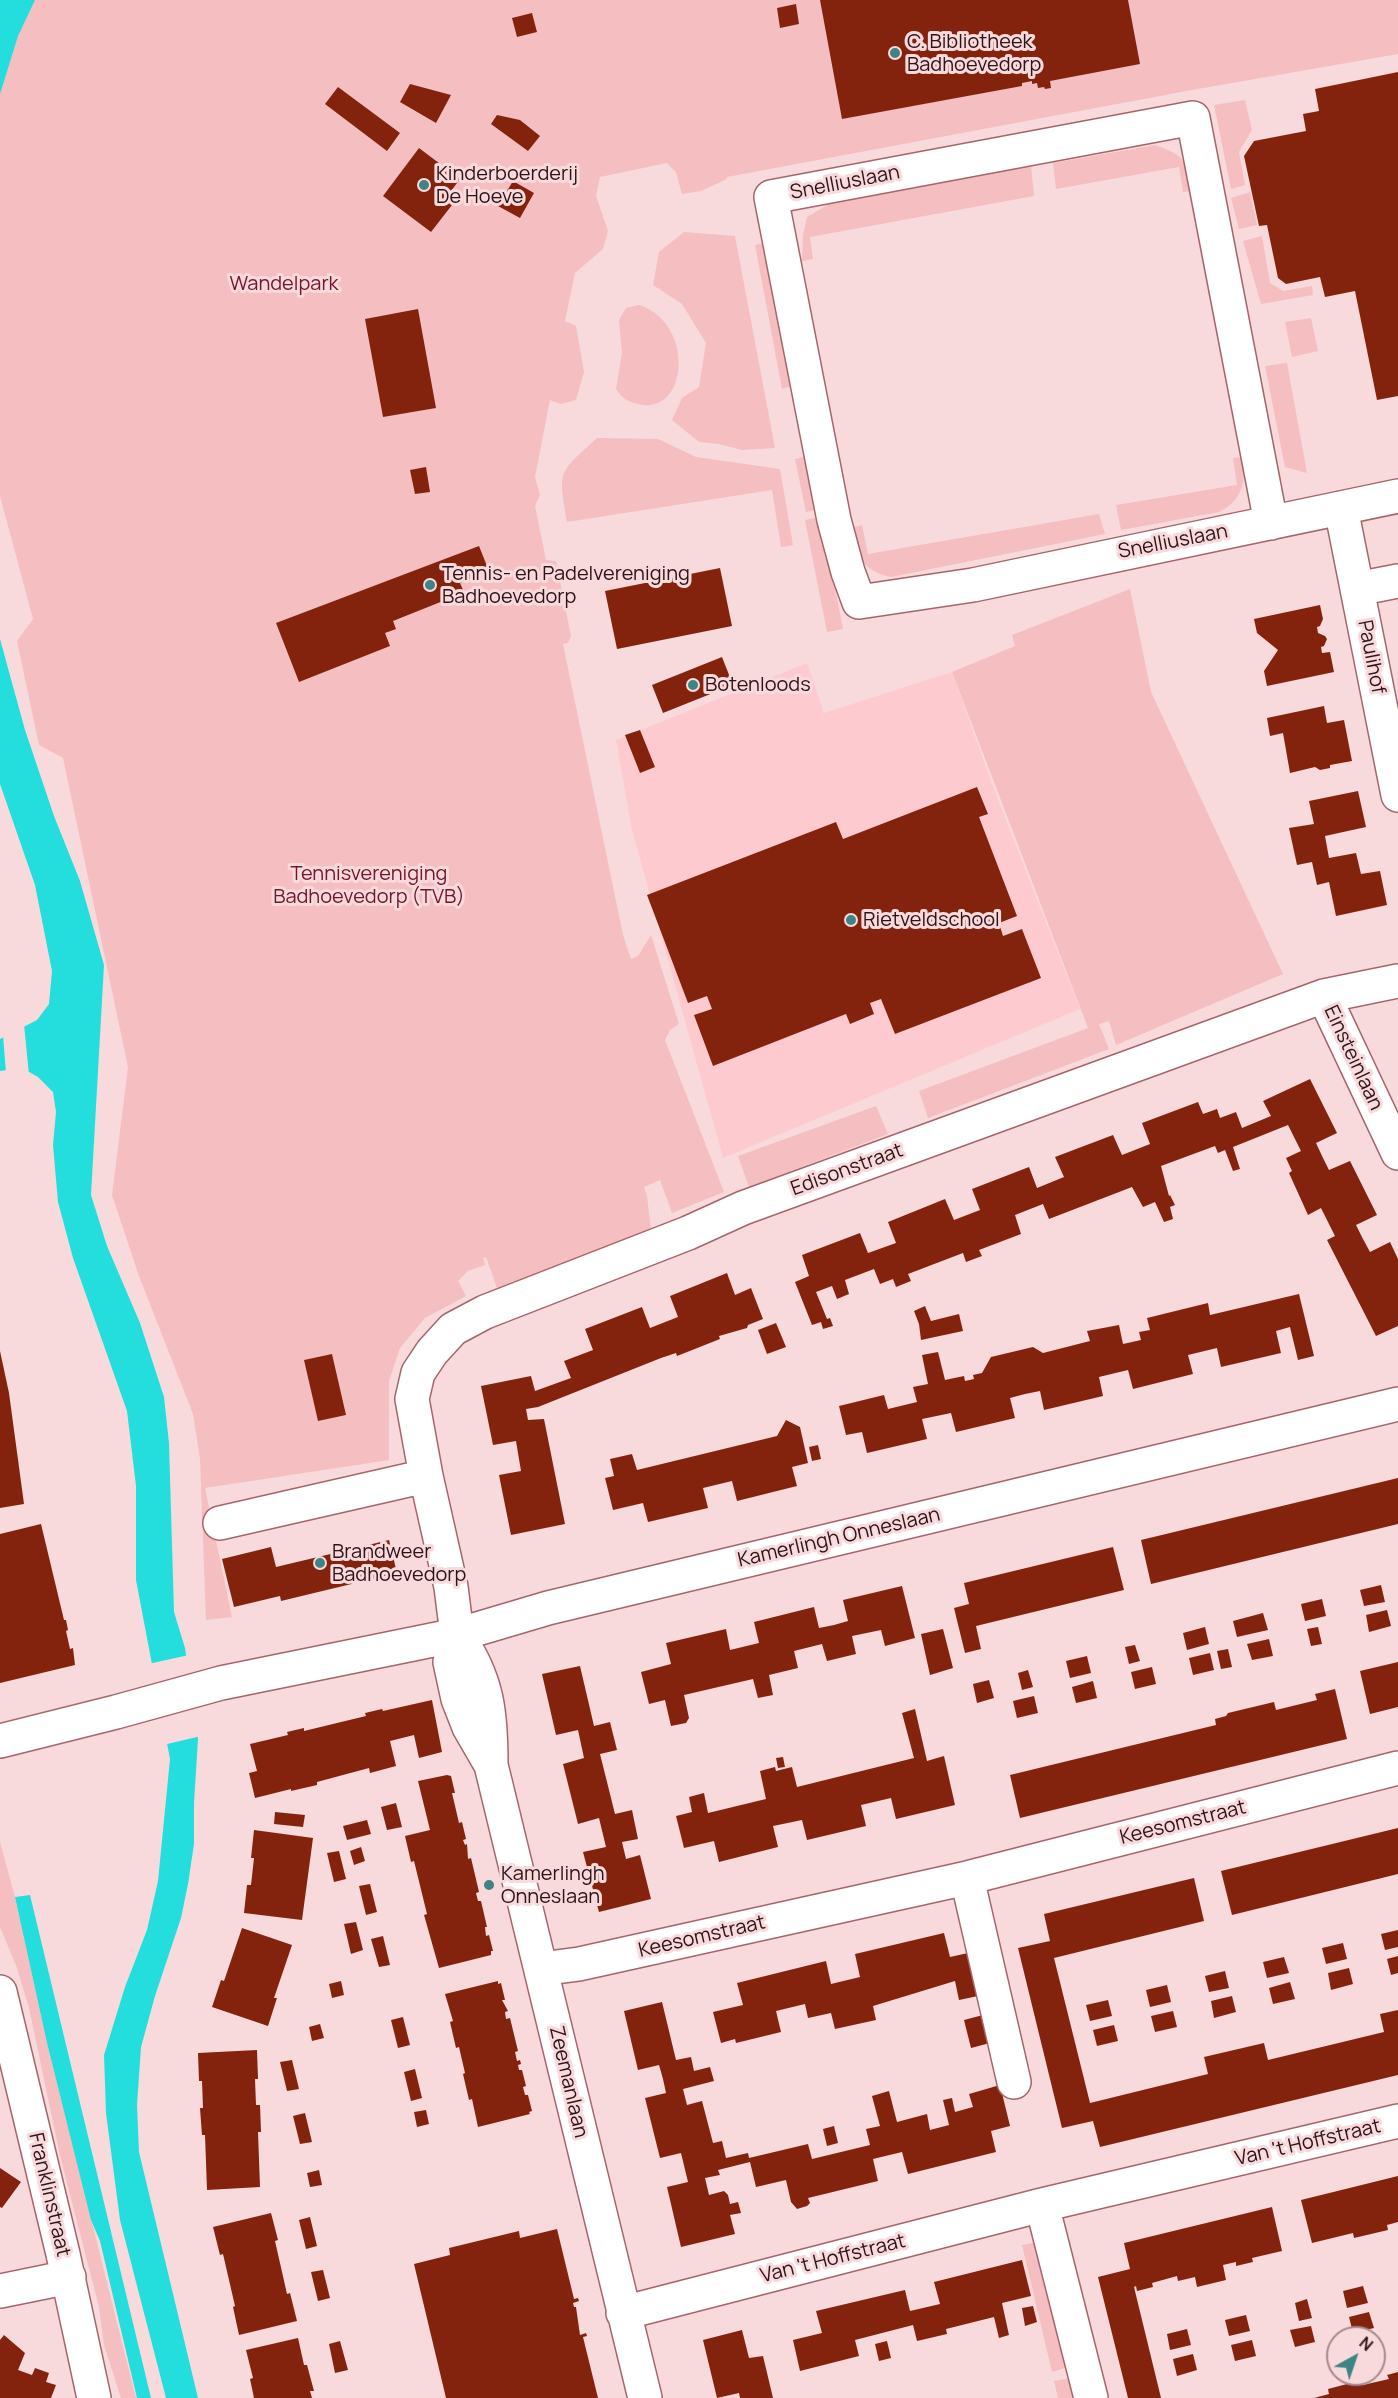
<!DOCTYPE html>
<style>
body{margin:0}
#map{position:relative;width:1398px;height:2398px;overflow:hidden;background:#f8dadc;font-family:Manrope,sans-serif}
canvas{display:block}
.north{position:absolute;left:1326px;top:2326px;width:60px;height:60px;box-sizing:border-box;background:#f8dadc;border:2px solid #a78a8d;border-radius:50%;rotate:40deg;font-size:16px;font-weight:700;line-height:24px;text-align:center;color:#2d1316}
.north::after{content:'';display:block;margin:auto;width:21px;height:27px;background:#3d8584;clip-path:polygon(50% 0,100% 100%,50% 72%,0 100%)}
</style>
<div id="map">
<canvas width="1398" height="2398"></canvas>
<div class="north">N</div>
</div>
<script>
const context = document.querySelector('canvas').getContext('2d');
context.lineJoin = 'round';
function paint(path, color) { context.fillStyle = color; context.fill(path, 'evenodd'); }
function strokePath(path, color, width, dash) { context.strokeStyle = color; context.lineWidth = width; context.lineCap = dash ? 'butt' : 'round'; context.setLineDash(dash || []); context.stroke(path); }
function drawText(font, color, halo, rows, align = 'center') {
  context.font = font + ' Manrope,sans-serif'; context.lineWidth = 6; context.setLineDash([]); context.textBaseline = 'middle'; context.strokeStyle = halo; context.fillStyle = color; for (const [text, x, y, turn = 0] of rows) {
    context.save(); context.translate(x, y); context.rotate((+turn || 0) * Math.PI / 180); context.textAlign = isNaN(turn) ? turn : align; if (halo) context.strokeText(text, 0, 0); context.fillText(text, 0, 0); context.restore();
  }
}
paint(new Path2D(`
 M807 663 824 713 952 672 992 784 1080 1009 723 1158 632 830 616 740Z`), '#fdcbcf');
paint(new Path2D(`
 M0 0H1398V54L1192 90 727 177V179L701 191 682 194 676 172 667 163 600 177 596 196 608 231 603 249 575 273 565 321 576 326 584 372 576 400 561 404 550 400 535 477 540 495 535 506 546 560 556 561 571 636 568 643 563 644 623 935 631 959 638 956 651 935 679 1024 670 1030 665 1040 724 1192 672 1213 660 1180 644 1187 647 1196 651 1230 497 1288 486 1257 483 1258 485 1265 468 1271 458 1281 466 1296 425 1318 400 1348 389 1381V1460L205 1488 232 1617 206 1620 200 1459 193 1414 139 1276 112 1195 128 1067 63 758 39 745 17 641 33 619 0 496Z
 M1245 100 1252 130 1239 152 1245 185 1231 189 1214 105Z
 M1155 145C1185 156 1186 159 1192 191L1183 192 1179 167 1056 189 1053 163Z
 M1031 166 1034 196 810 237 813 259 802 261 803 235 807 217 829 204Z
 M1250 192 1257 225 1239 229 1231 198Z
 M684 232 735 236 775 448 742 450 719 444 699 442 672 420 682 398 699 387 706 343 682 304 653 285 659 252Z
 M1262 236 1270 283 1283 291 1312 286 1313 295 1261 304 1243 241Z
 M768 242 795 385 782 389 755 245Z
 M639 305C695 322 689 417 638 404 628 402 622 398 616 389L622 353 619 320 626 308Z
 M1311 318 1318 351 1292 357 1285 322Z
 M1287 363 1307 473 1285 467 1265 366Z
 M597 438 658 439 696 457 780 469 793 545 781 547 772 490 567 522C558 469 558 474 597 438Z
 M809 456 820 509 806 512 795 459Z
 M1242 457C1247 481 1242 501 1219 512L1121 530 1116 505 1237 485 1233 458Z
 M1099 514 1105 534 891 577C861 571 857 554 851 528L862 525 868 554Z
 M821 517 843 629 827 632 805 520Z
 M1130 589 1151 692 1283 974 1116 1045 1109 1021 1099 1024 1109 1049 928 1118 919 1091 1088 1028 952 672 1015 646 1012 635Z
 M876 1106 888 1134 749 1187 738 1156Z
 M0 1842 15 1897 47 2043 136 2398H121L104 2345 99 2307 61 2160 29 2008 17 1968 0 1927Z
 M1038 2242 1068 2367 1052 2372 1022 2245Z
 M1070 2378 1075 2398H1058L1054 2381Z`), '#f5bec1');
paint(new Path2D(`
 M0 0H35L18 36 0 94Z
 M0 639 25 730 54 816 80 881 104 965 91 1195 107 1246 140 1323 164 1397 169 1443 174 1612 185 1648 198 1739 194 1803V1844L188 1884 181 1918 155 1996 141 2047 137 2105 139 2152 198 2398H166L120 2220 106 2113 104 2055 125 1987 147 1930 158 1881 170 1759 136 1580V1486L127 1411 73 1258 58 1202 53 1145 56 1112 53 1092 38 1077 22 1068 0 1071V1039L37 1020 49 1004 52 971 35 885 0 784Z
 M30 1895 151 2398H137L100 2241 91 2220 47 2043 15 1897Z`), '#24dedd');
paint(new Path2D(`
 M24 1024 29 1075 22 1071 6 1073 3 1035Z
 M189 1655 201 1736 163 1745 148 1664Z`), '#f8dadc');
paint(new Path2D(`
 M820 0H1128L1140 64 1050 81 1051 88 1045 89 1044 87 1038 88 1037 83 1032 84V81L1022 83V86L842 119Z
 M796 4 799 24 780 28 777 8Z
 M532 13 537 32 517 37 512 18Z
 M1398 72V396L1377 400 1355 291 1325 297 1320 277 1286 284 1278 278 1267 225 1259 226 1244 156 1254 141 1306 131 1303 114 1319 111 1315 89Z
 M410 84 451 95 436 123 400 102Z
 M338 87 400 133 387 151 325 104Z
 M497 115 520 120 540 136 528 151 491 124Z
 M419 148 460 179 451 191 459 196 431 232 383 196Z
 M513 181 534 193 520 218 498 206Z
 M418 309 436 408 383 417 365 319Z
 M426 467 430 492 415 494 410 470Z
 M479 546 489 571 460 583 463 590 442 598 443 601 393 621 396 629 385 633 390 646 299 682 276 623Z
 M720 568 732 626 617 649 605 591Z
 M1320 605 1323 619 1320 626 1317 627 1318 633 1325 636 1327 639 1324 646 1321 647 1322 653 1330 652 1334 672 1267 686 1264 671 1278 650 1257 633 1254 619Z
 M722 657 733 685 663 713 652 685Z
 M1324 706 1327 723 1344 720 1352 761 1330 765V768L1320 770 1315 767 1290 773 1283 733 1270 736 1267 718Z
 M640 730 655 767 640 773 625 735Z
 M977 787 988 814 979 817 1017 916 999 923 1003 936 1022 929 1041 978 895 1034 881 999 870 1003 874 1014 850 1024 846 1014 713 1066 694 1015 712 1009 707 996 688 1003 647 895 836 822 843 839Z
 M1358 791 1366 827 1325 836 1329 858 1356 853 1361 874 1380 871 1387 905 1336 916 1329 882 1317 885 1312 862 1297 865 1289 828 1314 824 1309 801Z
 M1310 1079 1337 1133 1316 1143 1323 1158 1329 1170 1350 1161 1377 1215 1356 1225 1363 1239 1370 1252 1390 1242 1398 1259V1326L1376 1336 1327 1240 1335 1236 1321 1208 1308 1215 1289 1173 1292 1171 1286 1158 1301 1151 1288 1125 1233 1147 1240 1169 1233 1171 1225 1150 1218 1153 1215 1146 1161 1166 1169 1196 1170 1195 1175 1205 1170 1207 1173 1219 1164 1222 1155 1202 1143 1207 1132 1187 1049 1219 1043 1204 1015 1215 1021 1234 979 1250 982 1256 966 1262 963 1253 908 1274 911 1281 896 1287 893 1279 880 1284 874 1269 845 1280 849 1294 837 1299 832 1286 816 1292 827 1319 830 1318 833 1326 823 1329 821 1322 812 1325 795 1282 809 1276 802 1255 860 1233 868 1253 896 1243 888 1222 945 1199 954 1220 980 1210 972 1189 1029 1167 1037 1188 1064 1177 1055 1157 1113 1135 1122 1155 1150 1144 1142 1123 1198 1102 1203 1114 1217 1109 1220 1118 1236 1112 1242 1128 1271 1116 1263 1101Z
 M727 1273 735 1295 751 1288 763 1319 748 1325 747 1328 719 1336 720 1339 677 1356 676 1353 661 1358 538 1407 526 1409 528 1420 544 1419 565 1524 511 1535 499 1475 521 1471 516 1441 493 1445 481 1386 531 1376 535 1391 571 1378 564 1361 593 1350 585 1329 642 1307 650 1328 678 1317 670 1296Z
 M1299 1294 1314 1356 1298 1360 1290 1327 1276 1331 1281 1353 1221 1367 1217 1348 1188 1355 1193 1374 1133 1389 1128 1370 1099 1377 1103 1396 1044 1410 1040 1391 1025 1394 1010 1398 1015 1418 956 1432 951 1413 922 1419 927 1439 867 1453 862 1432 846 1435 839 1406 884 1395 888 1409 917 1402 913 1387 928 1384 922 1355 938 1352 945 1380 964 1376 965 1381 974 1379 973 1375 982 1373 991 1357 1033 1347 1043 1353 1090 1341 1087 1331 1119 1325 1123 1344 1141 1340 1139 1332 1150 1330 1147 1318 1208 1303 1210 1315Z
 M925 1306 931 1321 959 1314 963 1331 921 1340 919 1324 914 1311Z
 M776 1323 786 1347 767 1354 758 1330Z
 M0 1351 9 1393 24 1504 0 1508Z
 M332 1354 346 1415 318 1421 304 1360Z
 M786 1420 800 1427 808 1463 792 1467 797 1486 737 1501 732 1481 703 1488 708 1508 648 1522 643 1503 613 1510 605 1478 614 1476 610 1459 632 1454 637 1470 777 1436Z
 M818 1445 821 1459 812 1461 809 1447Z
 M1398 1478V1524L1151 1584 1141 1540Z
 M41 1524 64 1620H66L68 1630 66 1631 70 1649 73 1648 75 1665 0 1683V1534Z
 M389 1540 397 1573 281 1601 280 1596 234 1607 222 1559 271 1547 276 1567Z
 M1113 1547 1124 1590 976 1626 981 1649 965 1653 954 1608 969 1604 964 1583Z
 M1381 1585 1385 1602 1364 1606 1360 1590Z
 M902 1586 915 1638 885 1646 881 1630 852 1636 856 1654 827 1661 822 1644 794 1651 798 1668 769 1675 773 1695 758 1698 753 1679 684 1695 689 1718 686 1723 671 1726 665 1700 649 1704 641 1672 671 1664 666 1643 726 1629 730 1650 759 1643 754 1622 814 1607 819 1628 834 1625 848 1621 843 1600Z
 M1322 1599 1326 1616 1305 1621 1301 1604Z
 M1387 1610 1391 1626 1369 1632 1366 1615Z
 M1263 1613 1268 1630 1237 1637 1233 1621Z
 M1205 1627 1209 1644 1187 1650 1183 1633Z
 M1318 1627 1322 1644 1311 1646 1307 1629Z
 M943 1629 953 1668 930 1675 921 1634Z
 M1269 1639 1273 1656 1252 1660 1247 1644Z
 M1135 1645 1140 1661 1129 1664 1125 1647Z
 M1228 1649 1232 1667 1221 1669 1217 1651Z
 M1210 1653 1214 1670 1193 1675 1189 1658Z
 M1087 1656 1091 1673 1070 1678 1066 1661Z
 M1398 1662V1707L1370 1714 1360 1671Z
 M580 1666 594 1726 610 1722 617 1750 600 1754 615 1814 632 1810 638 1839 622 1842 626 1859 640 1855 651 1899 599 1912 583 1852 606 1847 599 1818 578 1824 563 1764 584 1758 578 1730 556 1735 542 1674Z
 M1152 1667 1156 1684 1135 1689 1131 1672Z
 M1028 1670 1033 1687 1022 1690 1018 1673Z
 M989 1680 994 1698 977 1703 973 1684Z
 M1093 1681 1097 1698 1076 1703 1072 1687Z
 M1335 1689 1347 1739 1020 1818 1010 1775 1216 1725 1215 1719 1226 1716 1228 1713 1274 1702 1276 1710 1317 1700 1315 1694Z
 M1034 1696 1038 1713 1017 1718 1013 1701Z
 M432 1700 442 1752 419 1758 414 1735 390 1741 396 1766 370 1773 369 1768 317 1782V1785L291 1791V1789L255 1798 249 1773 257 1771 250 1744 288 1735 287 1732 304 1728V1731L366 1716 365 1713 382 1709 383 1711Z
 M915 1709 927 1761 944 1756 955 1805 896 1819 891 1798 861 1805 866 1826 807 1840 802 1820 773 1826 778 1847 719 1862 714 1841 684 1848 676 1816 692 1812 689 1797 704 1793 708 1813 766 1799 760 1771 775 1767 776 1771 792 1767 797 1787 914 1758 902 1713Z
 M783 1757 785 1767 778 1768 776 1758Z
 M447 1775 451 1776 455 1793H452L459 1823 462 1822 466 1839 463 1840 465 1845 467 1844 468 1859 471 1858 479 1892 476 1893 478 1901H481L487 1927H485L486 1936 489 1935 493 1951H491V1955L439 1968 424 1915 427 1914 414 1861 411 1862 405 1836 430 1830 418 1781Z
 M396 1803 402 1827 387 1830 381 1807Z
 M275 1812 305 1815 303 1827 274 1824Z
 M367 1820 371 1834 347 1840 343 1826Z
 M1398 1828V1874L1232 1915 1221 1871Z
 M254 1830 313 1838 302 1920 244 1913 247 1885H251L254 1858H251Z
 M361 1847 365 1861 354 1865 350 1851Z
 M339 1851 346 1879 334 1882 327 1853Z
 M1194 1878 1204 1921 1054 1958 1090 2103 1208 2074 1204 2057 1264 2043 1268 2060 1384 2032 1380 2014 1398 2010V2075L1100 2147 1093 2121 1062 2128 1018 1948 1050 1941 1044 1914Z
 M370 1884 377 1912 366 1915 359 1886Z
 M356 1922 363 1950 351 1954 344 1924Z
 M242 1928 292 1945 274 1998H277L268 2026 212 2007 221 1980 224 1981Z
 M1398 1930V1947L1385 1950 1381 1934Z
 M944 1933 950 1957 968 1953 978 1996 959 2000 955 1981 873 2006 876 2020 835 2029 831 2013 808 2018 805 2004 776 2011 781 2032 736 2043 735 2039 721 2043 713 2012 743 2005 737 1983 826 1961 831 1984 860 1977 855 1954Z
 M383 1936 390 1965 379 1967 371 1939Z
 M1343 1943 1347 1959 1326 1964 1322 1948Z
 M1398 1956V1973L1391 1975 1387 1959Z
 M1284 1957 1289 1973 1267 1978 1263 1962Z
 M1349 1968 1353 1984 1331 1990 1328 1973Z
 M1225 1971 1229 1988 1209 1992 1205 1976Z
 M341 1981 344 1995 332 1998 329 1984Z
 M498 1981V1984L501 1983 505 2000H502L508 2011 505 2012 506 2019 510 2018 518 2051 515 2052 517 2061 520 2060 521 2064 518 2065 519 2070H522L526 2086 523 2087 525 2095H528L532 2111 529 2112 530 2114 478 2127 472 2099 469 2100 463 2074 465 2073 459 2047 456 2048 450 2022 453 2021 445 1994Z
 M1290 1982 1295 1999 1273 2004 1269 1988Z
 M1167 1985 1171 2002 1150 2007 1146 1990Z
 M1232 1996 1236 2012 1214 2018 1211 2001Z
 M1108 2000 1112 2016 1090 2021 1086 2005Z
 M662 2002 676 2060 691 2057 694 2071 710 2067 714 2081 683 2089 687 2105 702 2101 713 2143 722 2141 726 2158 748 2153 749 2158 808 2144 812 2159 870 2145 866 2129 880 2126 872 2096 889 2091 897 2122 927 2114 930 2130 949 2125 943 2100 952 2098 955 2112 973 2107 969 2094 1000 2085 1010 2126 991 2131 996 2152 908 2174 902 2152 873 2159 878 2181 808 2198 810 2203 807 2206 797 2209 791 2202 786 2180 756 2187 750 2162 718 2170 720 2175 705 2178 709 2195 724 2191 728 2195 730 2204 738 2202 741 2213 730 2215 735 2234 681 2247 667 2187 688 2182 681 2153 660 2158 645 2098 666 2093 663 2079 659 2065 638 2070 624 2011Z
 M1173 2011 1177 2027 1155 2032 1151 2016Z
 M983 2015 990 2043 971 2048 964 2020Z
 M403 2017 410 2045 398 2048 391 2020Z
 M320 2024 324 2038 312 2041 309 2027Z
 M1114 2025 1118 2041 1097 2046 1093 2030Z
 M257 2050 258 2079H255L256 2105H260L261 2132H258L260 2187 207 2190 205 2135H202L200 2108H203L202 2081H199L198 2053Z
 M292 2060 299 2089 287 2091 280 2062Z
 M415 2069 422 2098 411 2101 404 2072Z
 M426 2110 429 2124 417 2127 414 2112Z
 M305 2113 312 2142 300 2144 293 2116Z
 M834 2126 838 2143 827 2146 823 2129Z
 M0 2168 21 2182 2 2208 0 2207Z
 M319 2170 322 2185 310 2187 307 2173Z
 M1398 2176V2222L1387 2225 1388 2230 1354 2238 1353 2233 1312 2243 1301 2200Z
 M1272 2207 1282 2251 1252 2258 1253 2262 1236 2266V2262L1223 2265 1226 2280 1197 2287 1195 2277 1178 2281 1177 2276 1152 2283 1153 2287 1137 2291 1136 2286 1134 2287 1161 2398H1128L1098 2277 1130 2269 1124 2243Z
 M271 2213 278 2240 275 2241 287 2294 290 2293 297 2321 239 2335 233 2307 235 2306 223 2254 220 2255 213 2227Z
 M310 2217 317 2246 306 2249 299 2220Z
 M557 2229 574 2299 578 2298 579 2301 573 2303 574 2307H576L580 2335 586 2333 587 2336 583 2337 598 2398H446L414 2264 450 2255 449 2248 519 2231 520 2238Z
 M1022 2260 1031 2296 1002 2303 1009 2335 999 2338 994 2317 946 2329 947 2334 917 2341 913 2325 855 2340 859 2356 800 2371 793 2340 822 2333 816 2311 905 2290 910 2311 940 2304 934 2282Z
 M323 2270 330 2298 318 2301 311 2272Z
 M1363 2286 1368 2303 1347 2308 1343 2291Z
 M1307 2299 1312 2318 1299 2321 1295 2303Z
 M1033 2306 1037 2322 1025 2326 1022 2308Z
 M1369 2312 1374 2328 1353 2333 1349 2317Z
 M1246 2315 1250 2331 1229 2336 1225 2320Z
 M1311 2326 1315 2342 1295 2347 1290 2330Z
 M1187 2329 1191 2345 1170 2350 1167 2334Z
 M742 2330 749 2358 763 2356 773 2398H740L739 2393 717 2398 703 2340Z
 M4 2335 25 2353 18 2370 32 2375 35 2368 49 2373 46 2382 56 2385 51 2398H0V2340Z
 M298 2338 304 2365H307L314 2391H310L312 2398H254L250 2379 253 2378 246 2350Z
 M1252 2340 1256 2356 1235 2361 1231 2345Z
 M340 2341 348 2370 335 2373 329 2344Z
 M887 2341 891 2358 879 2361 875 2344Z
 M1193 2354 1197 2370 1177 2376 1173 2359Z
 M1398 2372V2398H1314L1329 2394 1328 2389 1362 2380 1363 2385 1389 2379 1387 2375Z`), '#84230d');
const minor = new Path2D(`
 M1341 508 1398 795
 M1271 523 1193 118 771 197 834 520 848 572 859 602 973 585 1398 496
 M1357 589 1398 581
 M1324 996 1398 1153
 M220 1523 426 1476
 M457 1635C488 1679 491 1713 491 1765L645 2398
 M0 1741 116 1712 221 1683 457 1635 548 1608 1398 1404
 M491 1765 469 1727 458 1699 450 1662 457 1635 451 1587 426 1476 412 1399 418 1373 432 1352 453 1329 485 1312 688 1233 743 1208 1324 996 1398 981
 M967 1878 1014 2082
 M541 1969 579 1964 967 1878 1398 1768
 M0 1992 63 2254 94 2398
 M1042 2205 1091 2398
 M0 2291 69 2277
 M623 2313 1042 2205 1398 2121`);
strokePath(minor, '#a6656b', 36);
strokePath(minor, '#fff', 33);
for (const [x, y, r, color] of [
 [895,53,6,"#3d8584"],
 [424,185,6,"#3d8584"],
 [430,585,6,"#3d8584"],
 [693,685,6,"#3d8584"],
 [851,920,6,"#3d8584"],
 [320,1563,6,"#3d8584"],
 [489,1885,6,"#3d8584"]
]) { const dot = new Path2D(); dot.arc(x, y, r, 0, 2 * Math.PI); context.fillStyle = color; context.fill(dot); strokePath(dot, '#f8dadc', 2); }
drawText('20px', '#2d1316', '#f8dadc', [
 ["C. Bibliotheek",907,42],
 ["Badhoevedorp",907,65],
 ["Kinderboerderij",436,174],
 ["De Hoeve",436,197],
 ["Tennis- en Padelvereniging",442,574],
 ["Badhoevedorp",442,597],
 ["Botenloods",705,685],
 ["Rietveldschool",863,920],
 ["Brandweer",332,1552],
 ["Badhoevedorp",332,1575],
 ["Kamerlingh",501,1874],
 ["Onneslaan",501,1897]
], 'left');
drawText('20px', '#2d1316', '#f8dadc', [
 ["Snelliuslaan",845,183,-11],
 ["Snelliuslaan",1173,542,-11],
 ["Paulihof",1371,657,79],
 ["Einsteinlaan",1353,1058,65],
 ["Edisonstraat",847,1170,-20],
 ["Kamerlingh Onneslaan",839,1538,-13],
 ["Keesomstraat",1183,1823,-14],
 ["Keesomstraat",702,1937,-13],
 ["Zeemanlaan",568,2082,77],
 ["Van 't Hoffstraat",1308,2143,-13],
 ["Franklinstraat",49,2195,77],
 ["Van 't Hoffstraat",833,2259,-14]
]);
drawText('20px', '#76142b', '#f8dadc', [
 ["Wandelpark",284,284],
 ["Tennisvereniging",369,874],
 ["Badhoevedorp (TVB)",369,897]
]);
</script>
